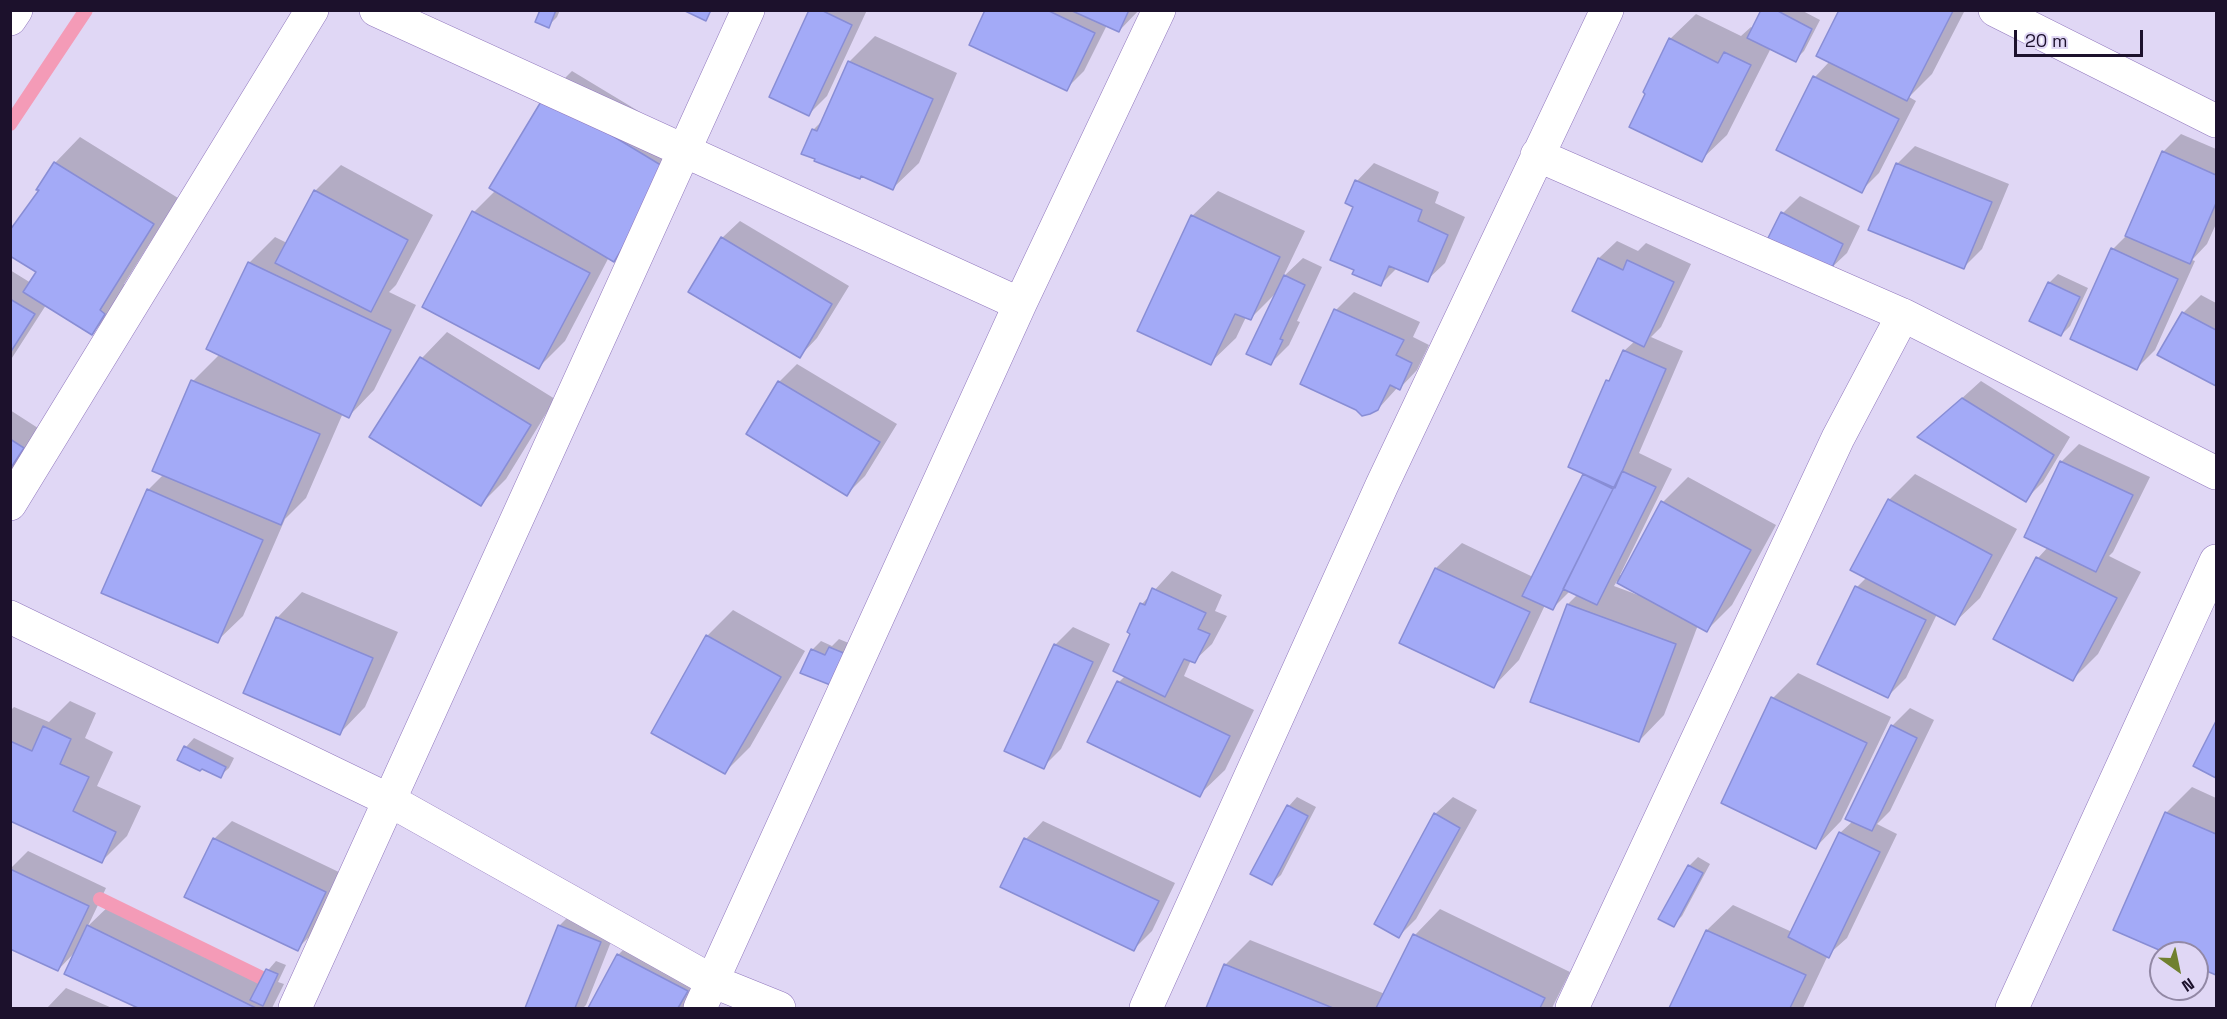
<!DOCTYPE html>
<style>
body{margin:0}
#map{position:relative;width:2227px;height:1019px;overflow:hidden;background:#e0d7f5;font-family:"Space Grotesk",sans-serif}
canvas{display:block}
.frame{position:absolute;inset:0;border:12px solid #1c112c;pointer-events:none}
.north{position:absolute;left:2149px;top:941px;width:60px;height:60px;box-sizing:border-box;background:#e0d7f5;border:2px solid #9288a5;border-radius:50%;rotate:147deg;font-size:16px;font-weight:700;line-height:24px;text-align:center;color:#1c112c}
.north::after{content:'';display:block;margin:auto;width:21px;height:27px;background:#70802f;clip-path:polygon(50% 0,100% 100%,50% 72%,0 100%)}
.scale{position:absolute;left:2014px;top:30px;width:129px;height:27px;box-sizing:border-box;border:3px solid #1c112c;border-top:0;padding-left:8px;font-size:18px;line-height:21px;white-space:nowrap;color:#1c112c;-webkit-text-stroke:4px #e0d7f5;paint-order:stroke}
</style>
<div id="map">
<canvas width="2227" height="1019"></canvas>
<div class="frame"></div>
<div class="north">N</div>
<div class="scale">20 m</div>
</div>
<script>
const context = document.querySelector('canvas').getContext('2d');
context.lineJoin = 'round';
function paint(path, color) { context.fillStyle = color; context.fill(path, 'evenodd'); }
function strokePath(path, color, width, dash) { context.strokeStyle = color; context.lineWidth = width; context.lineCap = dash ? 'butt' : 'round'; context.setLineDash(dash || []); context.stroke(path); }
paint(new Path2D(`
 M542 10H560L557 17 548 26Z
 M811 10H867L827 96 809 114Z
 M987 10H1139L1119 31 1107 25 1084 71 1066 89Z
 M1763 10H1801L1820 20 1804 51 1795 60 1771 48 1727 135 1701 160 1670 39 1696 14 1741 36 1751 27 1754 29Z
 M1841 10H1965L1932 74 1909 97 1916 101 1879 173 1861 191 1815 77 1830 61Z
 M875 36 957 73 919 163 893 188 862 175 860 178 803 153 814 129 824 119 849 62Z
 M572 71 693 144 639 235 613 260 609 257 565 341 539 367 474 212 496 190 547 96Z
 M2181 134 2216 149V224L2207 244 2192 260 2195 261 2155 350 2137 368 2113 249 2126 236 2163 152Z
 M80 137 178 198 124 284 130 288 117 308 92 333 46 305 10 361V270L31 283 38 272 29 208 55 163Z
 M1915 146 2009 184 1982 249 1964 267 1897 164Z
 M1374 163 1439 192 1435 203 1465 217 1445 263 1427 280 1397 268 1380 285 1355 206 1357 181Z
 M341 165 433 215 396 285 389 292 416 305 374 390 349 416 343 413 306 498 285 519 243 616 217 641 148 490 164 474 193 381 220 354 208 348 250 262 275 237 287 243 315 191Z
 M1218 191 1305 231 1283 277 1303 258 1322 267 1297 321 1300 322 1289 345 1271 363 1277 292 1250 319 1246 317 1236 338 1210 363 1192 216Z
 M1800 196 1860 226 1847 253 1829 270 1783 213Z
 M740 221 849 286 817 338 800 356 722 238Z
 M1617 241 1638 251 1646 243 1691 264 1661 327 1651 337 1683 351 1639 453 1672 469 1620 575 1622 576 1663 502 1688 477 1776 525 1732 605 1707 630 1698 625 1664 715 1639 741 1532 701 1568 604 1578 594 1570 591 1552 609 1545 605 1519 660 1494 686 1401 642 1436 568 1462 543 1533 577 1585 473 1608 381 1614 374 1624 351 1635 341 1574 310 1599 258ZM1594 477 1616 486 1614 491 1593 481ZM1617 581 1639 593 1638 595 1614 586Z
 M2058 274 2088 288 2070 326 2061 335 2049 283Z
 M1354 292 1420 322 1413 337 1429 345 1417 370 1400 388 1398 387 1378 409 1357 408 1302 383 1336 310Z
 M2201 295 2216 303V385L2160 354 2183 313Z
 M447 332 555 399 506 479 481 504 372 437 422 358Z
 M797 364 897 424 865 476 847 494 779 382Z
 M1981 381 2070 437 2043 482 2025 500 1919 437Z
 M10 410 41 430 10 477Z
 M2079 444 2150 477 2113 552 2109 556 2141 572 2098 654 2073 679 1995 638 2038 558 2048 547 2061 462Z
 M1915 474 2017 529 1980 598 1954 623 1937 614 1906 678 1888 696 1819 663 1857 587 1867 577 1889 500Z
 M1172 571 1222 595 1215 611 1227 616 1212 644 1194 661 1191 660 1184 676 1254 710 1225 770 1199 795 1119 682 1125 676 1132 633 1142 604Z
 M302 592 398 632 365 707 340 733 277 618Z
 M733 610 805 651 750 747 725 772 707 636Z
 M1073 627 1110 644 1061 749 1043 767 1055 645Z
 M839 639 858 647 802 672 812 650 821 641 832 646Z
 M1798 673 1891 717 1841 821 1816 847 1773 698Z
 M70 701 96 713 85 738 113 752 97 786 141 806 127 836 102 861 10 820V711L14 707 49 722Z
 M1910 708 1934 720 1890 811 1877 824 1897 834 1847 938 1828 955 1803 1008H1671L1707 930 1733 905 1792 932 1840 833 1853 821 1892 726Z
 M2216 724V776L2195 766Z
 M194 738 234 758 229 768 220 776 179 759 186 747Z
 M2192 787 2216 798V974L2197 965V953H2170L2166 813Z
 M1297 797 1316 807 1281 875 1272 883 1252 873 1289 806Z
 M1453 797 1477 810 1416 919 1399 936 1435 814Z
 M232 821 343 874 315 931 297 949 214 839Z
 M1043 821 1175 883 1152 931 1134 949 1002 887 1026 839Z
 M28 851 106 888 88 926 114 901 264 975 276 961 286 965 278 982 284 984 272 1008H141L66 974 76 951 58 970 10 947V869Z
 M1698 857 1710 864 1682 916 1673 925 1689 866Z
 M577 908 618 924 586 1005 583 1008H523L527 1006 559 926Z
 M1440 909 1570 972 1552 1008H1207L1225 965 1250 940 1385 994 1415 935Z
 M636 937 704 973 686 1008H590L618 955Z
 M66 988 112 1008H47Z`), '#0003');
strokePath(new Path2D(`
 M10 124 86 10
 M100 899 262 978`), '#f49bb7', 14);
const building = new Path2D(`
 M540 10H556L549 28 535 22Z
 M683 10H711L706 21Z
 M809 10H821L852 25 809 116 769 97Z
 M985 10H1047L1095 33 1067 91 969 45Z
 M1070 10H1129L1119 32Z
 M1761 10H1776L1812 29 1796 62 1747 38Z
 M1839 10H1952L1953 11 1907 101 1816 56Z
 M1669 38 1718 63 1724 52 1751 65 1702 162 1629 127 1645 94 1643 92Z
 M848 61 933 99 893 190 861 176 860 179 814 161 815 159 801 154 812 129 817 131Z
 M1813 76 1899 119 1862 193 1776 150Z
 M545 95 669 170 614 262 489 188Z
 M2162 151 2216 175V203L2190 264 2125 236Z
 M54 162 154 224 100 310 105 314 92 335 23 292 36 272 10 256V230L39 190H36Z
 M1896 163 1992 202 1964 269 1868 230Z
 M1355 180 1422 210 1418 221 1448 235 1428 282 1389 266 1381 286 1352 274 1354 270 1330 260 1353 207 1345 203Z
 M314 190 408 240 371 312 275 263Z
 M472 211 590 273 539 369 422 307Z
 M1781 212 1843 244 1830 272 1767 240Z
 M1191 215 1280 257 1251 320 1235 314 1211 365 1137 331Z
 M721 237 832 304 800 358 688 292Z
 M2111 248 2178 279 2137 370 2070 339Z
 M1598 258 1623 270 1627 260 1674 282 1644 347 1572 311Z
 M248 262 391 330 349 418 206 349Z
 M1284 275 1305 285 1280 339 1283 340 1271 365 1246 354Z
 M2048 282 2080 297 2061 336 2029 321Z
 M10 299 35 314 10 353Z
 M1334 309 1404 340 1396 355 1412 363 1400 390 1390 385 1378 410 1370 414 1362 416 1356 410 1300 384Z
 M2182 312 2216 330V386L2157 355Z
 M1623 350 1666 369 1615 488 1568 467 1606 380 1609 381Z
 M420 357 531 425 481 506 369 437Z
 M191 380 320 434 281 525 152 471Z
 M778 381 880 442 847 496 746 434Z
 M1962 398 2054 455 2026 502 1917 437Z
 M10 439 24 448 10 469Z
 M2060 461 2133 495 2096 572 2024 537Z
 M1622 471 1656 487 1597 605 1563 589Z
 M1583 474 1613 489 1553 610 1522 596Z
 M147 489 263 540 218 643 101 593Z
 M1888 499 1992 555 1955 625 1850 570Z
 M1661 501 1751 550 1707 632 1617 583Z
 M2036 557 2117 598 2073 681 1993 639Z
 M1435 568 1530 612 1494 688 1399 643Z
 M1855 586 1926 620 1888 698 1817 664Z
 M1152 588 1206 613 1198 629 1210 634 1195 663 1184 659 1165 697 1113 671 1130 634 1127 632 1140 603 1145 605Z
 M1567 604 1676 644 1639 742 1530 702Z
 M276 617 373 658 340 735 243 693Z
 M706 635 781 677 725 774 651 733Z
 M1054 644 1093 662 1044 769 1004 751Z
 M829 647 851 656 838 688 800 673 811 649 825 655Z
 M1117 681 1230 736 1200 797 1087 742Z
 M1771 697 1867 743 1816 849 1721 803Z
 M2216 721V778L2193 766Z
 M1891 725 1917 738 1872 831 1845 819Z
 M43 726 71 739 60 764 89 777 73 811 116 832 102 863 10 821V741L32 751Z
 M184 746 226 767 221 778 202 769 200 771 177 760Z
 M1287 805 1308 816 1272 885 1250 874Z
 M2165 812 2216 834V975L2197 967V953H2166L2113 930Z
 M1434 813 1460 828 1399 938 1374 924Z
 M1839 832 1880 852 1829 958 1788 937Z
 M213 838 326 892 298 951 184 897Z
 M1024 838 1159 901 1134 951 1000 887Z
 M1688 865 1703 873 1674 927 1658 919Z
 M10 869 89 906 58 971 10 949Z
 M87 925 256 1008H138L64 974Z
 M558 925 601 942 575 1008H525Z
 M1706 930 1806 975 1790 1008H1669Z
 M1413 934 1545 998 1540 1008H1376Z
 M617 954 688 991 678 1008H588Z
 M1224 964 1333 1008H1206Z
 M266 969 278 974 263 1006 250 1000Z`);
paint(building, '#a3aaf7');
strokePath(building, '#888dd5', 1.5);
const street = new Path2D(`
 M376 10 1020 304
 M1995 10 2216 121
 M10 19 16 10
 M1537 155 1903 315 2216 473
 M10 504 312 10
 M10 617 389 800 712 981 779 1008
 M295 1008 748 10
 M700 1008 1020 304 1159 10
 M1146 1008 1382 485 1607 10
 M1572 1008 1838 438 1903 315
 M2012 1008 2216 561`);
strokePath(street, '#9077bd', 34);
strokePath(street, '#fff', 33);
</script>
